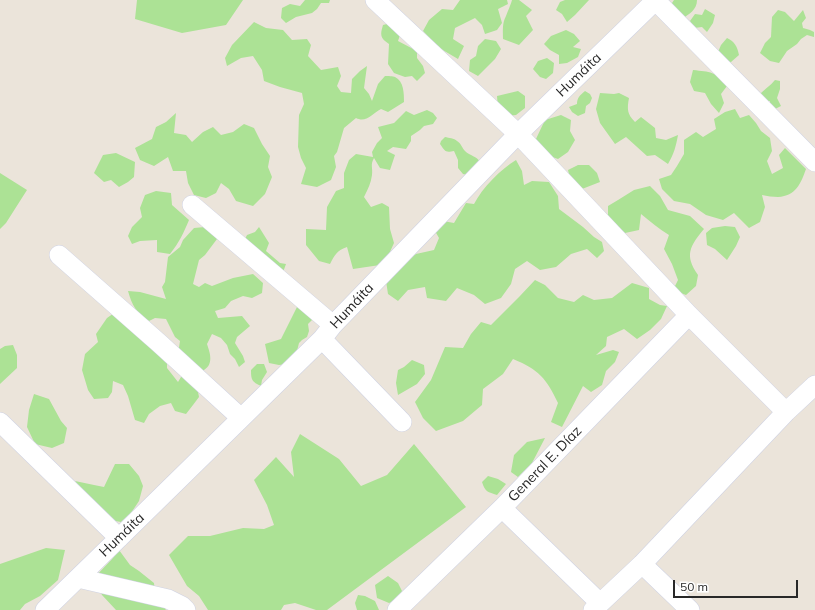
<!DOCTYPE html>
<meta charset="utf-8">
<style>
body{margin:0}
#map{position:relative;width:815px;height:610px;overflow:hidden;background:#ebe4da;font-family:Mulish,sans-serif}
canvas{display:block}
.scale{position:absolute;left:673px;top:580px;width:125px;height:18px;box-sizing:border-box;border:2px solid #282828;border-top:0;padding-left:5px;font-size:12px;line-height:14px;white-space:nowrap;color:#282828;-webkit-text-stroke:3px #fff;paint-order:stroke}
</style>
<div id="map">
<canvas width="815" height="610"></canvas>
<div class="scale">50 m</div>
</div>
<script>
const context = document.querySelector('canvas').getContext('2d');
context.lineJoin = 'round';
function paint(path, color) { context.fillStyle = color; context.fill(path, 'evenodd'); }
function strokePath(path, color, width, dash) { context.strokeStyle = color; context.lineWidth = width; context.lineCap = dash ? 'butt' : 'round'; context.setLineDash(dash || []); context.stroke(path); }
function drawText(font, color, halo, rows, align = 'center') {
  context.font = font + ' Mulish,sans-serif'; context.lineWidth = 4; context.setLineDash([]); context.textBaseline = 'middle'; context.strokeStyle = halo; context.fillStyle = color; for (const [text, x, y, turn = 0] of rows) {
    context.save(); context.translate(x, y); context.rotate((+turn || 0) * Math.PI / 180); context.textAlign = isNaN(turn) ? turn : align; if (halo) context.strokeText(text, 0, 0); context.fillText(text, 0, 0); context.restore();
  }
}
paint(new Path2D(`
 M137 0H243L226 25 182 33 135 19Z
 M305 0H330L329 3H321L317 9 312 13 296 17 286 23 281 18 282 8 290 4 300 6Z
 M460 0H507L508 4 498 9 502 23 497 30 485 34 482 25 475 18 455 28 453 39 464 46 458 59 441 49 432 41 423 31 429 20 442 9 453 10Z
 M512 0H519L532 10 526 16 533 30 519 45 503 39C503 31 502 23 506 16 508 10 510 7 512 0Z
 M565 0H589L575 15 567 22 562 14 556 10 560 2Z
 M674 0H697C697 10 689 14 682 19L670 6Z
 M705 9 715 15 713 23 707 32 702 27 694 28 690 21 695 14 702 15Z
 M778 10 785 12 794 21 803 10 806 18 802 23 803 28 810 30 814 32V37L807 35 801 39 797 44 787 51 779 63 770 61 760 53 765 43 771 37 772 17Z
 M254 22 266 28 283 30 292 40 307 39 311 45 308 56 321 70 338 67 341 76 337 86 341 92 351 93 352 79 360 71 367 66 364 88 369 94 372 101 378 84 385 76C388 76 393 76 395 77 404 81 404 94 404 102L388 112 381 109C372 114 366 123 356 118L344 128 337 152 334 156 336 167 331 180 317 187 301 184 306 168 301 158 298 147 299 115 304 104 302 93 280 87 264 81 262 70 253 56 241 58 227 66 225 58 232 45Z
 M391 23 400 35 398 41 417 51V58L423 66 425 73 417 81 412 76 405 77 394 73 388 64 389 44C380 38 380 35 383 25Z
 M566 30 574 34 580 41 573 47 581 49 578 57 567 63 559 64V55L550 50 544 44 551 36Z
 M727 38C735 42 737 46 739 55L731 62 723 61 718 52 721 45Z
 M485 39 496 41 501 49 495 59 478 76 469 71 470 60 476 56 478 46Z
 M547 58 554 63 553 73 546 79 540 77 533 69 538 61Z
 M693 70C710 72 716 71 727 86L721 94 724 103 719 113 711 104 705 93 694 91 690 82Z
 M775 80 780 81V89L777 98 781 106 775 109 770 106V101L762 102 760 94C766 88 770 86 775 80Z
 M518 91 525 96V108L516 115 508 116 498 109 497 96Z
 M585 91 590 94 592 98 590 103 586 106 585 113 578 116 572 112 569 107 577 104C577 98 580 95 585 91Z
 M600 93 614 94 619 93 629 98C627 109 627 114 635 122L641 117 655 128 656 138 666 140 678 135C676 146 674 154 668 164L655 155 647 156 626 137 615 144 600 123 596 109Z
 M735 109 740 118 749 115 756 123 761 131 770 138 772 151 767 161 772 174 783 168 779 155 785 148 806 169C801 183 796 196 778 197 773 197 767 196 762 195L765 207 760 222 749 228 734 213 723 220 706 215 690 204 674 201 662 189 659 179 671 175 677 166 684 154V140L696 132 703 137 716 129 714 119 725 112Z
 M427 110 433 113 437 118 433 124 424 126 420 130 411 136V141L406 149 393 147 387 151 395 155 390 170 380 168 374 158C370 165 373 167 372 175 371 183 368 189 364 197L371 207 382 203 389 207 390 229 394 243 389 254 380 265 353 269 347 247C336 251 335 255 330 264L319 261 306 245V229L326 230 327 207 336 191 344 188V173L349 160 356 154 373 157 372 152 377 143 382 138 378 127 394 123 406 111 414 115Z
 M176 113 174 133 186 135 192 142 203 132 213 127 221 135 233 132 244 124 254 128 262 144 270 156 268 167 272 177 265 194 253 206 236 201 229 189 221 183 216 193 206 198 194 195 188 183 186 171H173L168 157 154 166 140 160 135 148 152 139 156 127 166 122Z
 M561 115 571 120 570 131 575 140 568 152 558 159 541 153 535 141 545 120Z
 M445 137C449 138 454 138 457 141 461 143 462 148 465 151 470 156 477 156 480 162L472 176 463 174 458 168V160L454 151C445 153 445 151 440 144L441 141Z
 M116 153 135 162 134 177 128 182 119 187 111 180 104 182 94 173 103 155Z
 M516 160 522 171 524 185 532 181 549 182 558 196 559 209 583 227 594 237 602 242 604 251 597 258 587 249 571 254 556 267 540 270 527 261 515 269 511 284 501 298 485 304 474 295 457 288 446 301 427 298 425 287 408 290 398 301 388 294 386 281 404 261 416 254 434 250 439 238 435 231 443 221 454 223 466 203 474 204C483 187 500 170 516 160Z
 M578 165H589L597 173 600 182 582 189 571 183 568 170Z
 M0 173 27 190 6 223 0 229Z
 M650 186 660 196 668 210 690 216 704 229C690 246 684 255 698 275L696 286 686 295 673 290 678 280 672 264 664 249 669 235C659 229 650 221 641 214L639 230 625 233 608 221V206L618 200 634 190Z
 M156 191 171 193 172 205 189 220C184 232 179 243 170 254L157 252V240L140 241 132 244 128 236 132 227 142 217 140 208 145 195Z
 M725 226 735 227 740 237 736 246 727 260 715 249 707 245 706 233 712 228Z
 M205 227 214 232 217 239 205 255 199 260 193 284 199 287 205 283 212 286 233 278 253 274 263 283 262 293 252 298 243 296 231 301 225 308 215 311 218 318 242 316 250 326 237 337 235 343 243 356 245 362 239 367 235 359 230 354 227 345 221 338 212 334 207 344C210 353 214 364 204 370 201 371 197 372 194 373L178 354 180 341 175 337 166 319 155 318 149 321C136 313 132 305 128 291L140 292 166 299 162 287 165 282 168 257 180 247 183 240 194 228Z
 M259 227 269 243 266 251 280 263 286 264 282 275 244 241 247 235 255 232Z
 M535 280 545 285 558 298 574 302 583 295 594 300 612 298 632 283 649 288V299L660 305 667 306 661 319 650 330 637 339 624 329 607 337 606 346 596 355 613 350 619 352 615 362 606 371 602 385 591 392 583 386C576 400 569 413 562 427L551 422 558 403C547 379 538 369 513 359L503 374 483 389 482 405 463 421 436 431 423 418 415 402 431 380 445 347 463 348 471 334 481 322 491 325 519 297Z
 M298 305 316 313 312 320 308 324 309 331 307 337 302 340 299 343 297 351 290 357 287 364 279 365 269 363 265 344 281 339Z
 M117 311 167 359V368L178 382 184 372 195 377 199 397 193 405 186 414 175 411 171 403 160 406 149 414 144 423 135 420 128 396 123 385 113 381 112 392 108 398 94 399 88 390 82 370 85 354 98 342 96 334 107 318Z
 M13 345 17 355V368L0 384V349L5 346Z
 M412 360 424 365 425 374 417 384 398 395 396 383 398 370 404 367Z
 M257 364H264L267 372 262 380 261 386C252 382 251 380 251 370Z
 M34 394 49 399 61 421 67 428 64 443 52 448 35 444 27 427 29 410Z
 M300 434 339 459 361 486 387 475 414 444 466 507 327 610H316L295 603 284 605 281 610H208L199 596 187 586 169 555 188 536H210L243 528 264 529 274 525 267 505 254 480 276 457 294 477 291 452Z
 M545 438 532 463 518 477 511 472 514 455 527 442Z
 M115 464H129L139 476 143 486 139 501 131 513 121 522 110 520 83 496 75 481 94 485 104 487Z
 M488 476 498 479 506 484 497 495C488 492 485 492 482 482Z
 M46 548 65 550 58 580 40 596 25 604 20 610H0V564Z
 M119 550 130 565 139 571 154 583 155 594 166 610H116L102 595 93 579 112 559Z
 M388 576 398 583 402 591 399 599 389 603 377 598 375 585Z
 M358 595 365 596 375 601 379 610H357L355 603Z`), '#ace295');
const minor = new Path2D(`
 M375 0 518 134 689 315 786 412
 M655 0 815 162
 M192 205 333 325
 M59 255 159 343 241 418
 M322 339 402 422
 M0 422 119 538
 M502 508 600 603
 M642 564 690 610
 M78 578 168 599 182 606 186 610
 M45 610 119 538 322 339 333 325 518 134 656 0
 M397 610 502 508 689 315
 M593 610 642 564 786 412 815 385`);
strokePath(minor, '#cfd2e2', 20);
strokePath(minor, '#fff', 19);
drawText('14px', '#282828', '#fff', [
 ["Humáita",579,75,-44],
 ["Humáita",352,306,-47],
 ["General E. Díaz",545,464,-46],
 ["Humáita",122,535,-44]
]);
</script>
